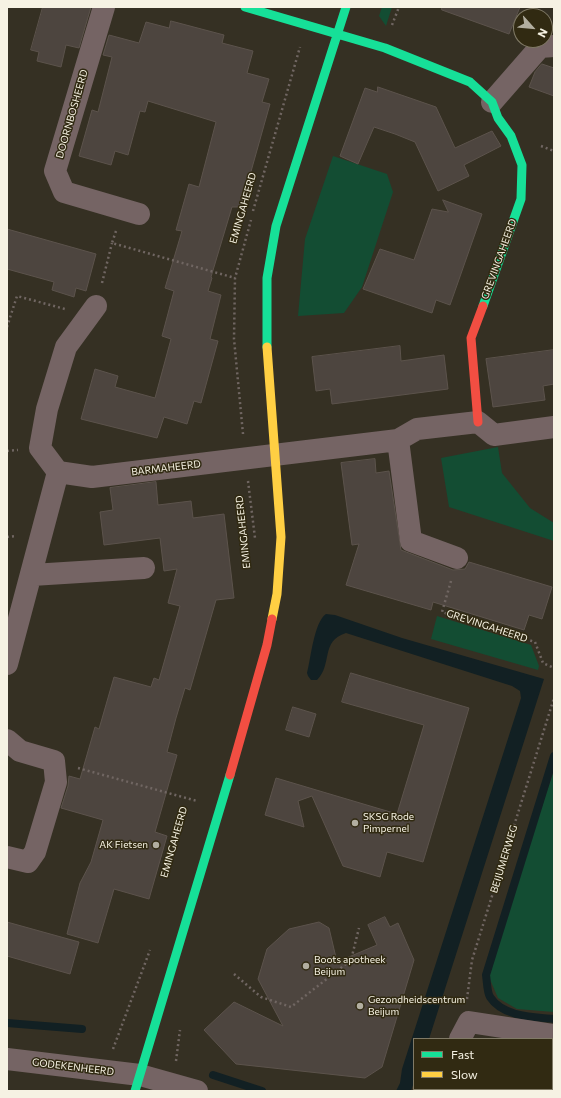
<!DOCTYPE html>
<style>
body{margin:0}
#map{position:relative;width:561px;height:1098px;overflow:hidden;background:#353023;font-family:Commissioner,sans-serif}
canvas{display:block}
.frame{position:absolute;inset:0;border:8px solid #f6f2e3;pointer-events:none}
.legend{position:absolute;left:413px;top:1038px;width:140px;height:52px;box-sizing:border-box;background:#312a12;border:1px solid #807a66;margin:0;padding:5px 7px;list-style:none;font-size:12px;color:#f6f2e3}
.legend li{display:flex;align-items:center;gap:8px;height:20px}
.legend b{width:20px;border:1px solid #807a66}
.north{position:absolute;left:513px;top:8px;width:40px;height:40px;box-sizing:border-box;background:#312a12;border:1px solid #807a66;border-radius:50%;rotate:117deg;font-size:11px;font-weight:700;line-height:16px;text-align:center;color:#f6f2e3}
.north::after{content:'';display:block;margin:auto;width:14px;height:18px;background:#b2aea0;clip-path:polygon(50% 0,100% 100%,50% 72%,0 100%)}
</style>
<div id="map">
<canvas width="561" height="1098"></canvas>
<div class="frame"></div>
<ul class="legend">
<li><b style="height:5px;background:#16e098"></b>Fast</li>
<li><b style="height:5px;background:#ffcf43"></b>Slow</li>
</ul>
<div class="north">N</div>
</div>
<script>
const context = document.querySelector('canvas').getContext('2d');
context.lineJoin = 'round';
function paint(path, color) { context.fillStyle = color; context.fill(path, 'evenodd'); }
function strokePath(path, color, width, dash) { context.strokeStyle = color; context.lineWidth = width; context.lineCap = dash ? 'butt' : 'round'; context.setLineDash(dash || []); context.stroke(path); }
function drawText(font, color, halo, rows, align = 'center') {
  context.font = font + ' Commissioner,sans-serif'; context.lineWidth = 3; context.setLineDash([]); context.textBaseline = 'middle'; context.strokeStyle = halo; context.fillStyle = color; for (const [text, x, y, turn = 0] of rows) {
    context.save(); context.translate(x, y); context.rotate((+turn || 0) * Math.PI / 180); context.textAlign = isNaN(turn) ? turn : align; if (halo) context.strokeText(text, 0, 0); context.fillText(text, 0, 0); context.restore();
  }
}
paint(new Path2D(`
 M382 7H392L386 26 379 16Z
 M333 156 387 174 393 192 362 287 344 313 298 316 305 239Z
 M498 447 502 473 530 508 554 523V541L449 507 441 458Z
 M437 616 531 645 539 666 538 670 431 639Z
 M554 770V1012L517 1009 498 998 489 977 516 883Z`), '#134d33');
paint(new Path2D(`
 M552 1066H554V1091H457L458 1089H552Z`), '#1a754f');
paint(new Path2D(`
 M326 614 335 615 402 638 544 679 429 1039H414V1082L411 1091H396L400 1083 402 1069 521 698 520 691 512 686 346 633C320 641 333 664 317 680H311L308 676 307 673C311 658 314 622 326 614Z`), '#122023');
strokePath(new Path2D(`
 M554 756 486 975C487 981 487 992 490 997 503 1017 533 1017 554 1019
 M7 1023 82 1029
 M552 1060H554
 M213 1075 262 1091`), '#122023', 8);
const building = new Path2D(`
 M43 7H91L79 48 66 45 61 67 37 61 39 52 31 50Z
 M442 7H520L509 34 442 10Z
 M171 21 224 35 222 43 253 51 247 73 269 79 262 102 270 104 241 207H232L211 277 212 278 208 291 221 295 210 339 218 341 201 403 194 401 187 424 164 417 157 438 81 419 95 369 118 376 115 387 155 398 171 339 162 336 174 291 165 288 182 231 176 230 189 184 199 187 216 122 148 101 145 112 140 111 128 155 115 151 111 165 79 156 92 110 98 112 112 57 103 55 109 35 139 43 146 22 169 28Z
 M542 64 554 68V96L529 87 535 72Z
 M378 87 436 107 455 148 492 131 501 146 464 165 469 176 438 191 415 142 395 134 374 127 358 164 340 156 365 88 377 92Z
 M443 200 482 214 450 305 436 300 432 313 363 289 380 249 414 260 432 209 448 212Z
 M7 229 96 254 86 291 76 288 74 297 52 290 54 282 7 269Z
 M400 346 401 361 444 355 448 389 332 404 330 389 316 391 312 357Z
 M554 350V384L543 386 545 400 493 407 486 359Z
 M375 459 376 473 389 471 401 550 453 570 465 569 469 562 552 587 542 619 529 615 524 630 433 602 431 610 346 585 359 544 352 545 341 463Z
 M156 482 158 505 191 501 193 518 224 514 234 598 216 600 190 690 185 688 176 718 167 752 177 755 155 832 167 836 149 899 114 889 98 943 67 934 80 883 91 862 103 820 61 808 68 786 69 776 80 779 95 727 99 729 114 677 151 687 154 678 159 680 180 606 168 603 177 569 164 571 160 538 104 545 100 512 113 510 110 488Z
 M351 673 469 708 423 862 387 852 380 877 343 866 312 796 298 801 304 827 265 815 276 778 397 814 424 725 342 702Z
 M293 707 316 714 309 737 286 730Z
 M385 917 390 927 398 923 414 960 382 1067 365 1078 236 1064 204 1030 234 1002 283 1026 258 979 267 949 289 929 319 922 329 928 337 962 377 945 368 925Z
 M7 922 79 942 70 974 7 956Z`);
paint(building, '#4d453f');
strokePath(building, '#5c534c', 1);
strokePath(new Path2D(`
 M392 25 399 7
 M541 146 554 151
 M253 211 300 47
 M116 231 112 243 235 278
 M102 283 112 243
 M7 327 17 296 65 309
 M243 434 234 339 235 278 251 220
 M7 451 18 450
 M248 481 255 538
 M7 537 16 536
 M451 581 442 612 535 642 543 663 554 668
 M78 768 197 801
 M234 974 261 997 291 1007 351 960 359 928
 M467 999 472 960 554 698
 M113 1049 150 950
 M176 1061 180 1030`), '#706662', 2.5, [2, 3]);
strokePath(new Path2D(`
 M104 7 55 171 64 192 139 214
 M492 102 540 47 554 46
 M398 440 411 541 457 558
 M58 472 92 477 398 440 417 429 478 422 494 435 554 427
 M32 575 144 568
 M7 664 58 472 40 448 47 409 66 347 96 306
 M7 740 20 751 54 761 56 782 35 852 28 862 7 857
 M460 1039 469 1022 554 1035
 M7 1059 140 1075 197 1091
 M446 1091V1089`), '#756464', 22);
strokePath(new Path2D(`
 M245 7 385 48 470 82 492 102 498 118 511 136 522 165 521 199 483 306
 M267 347V278L276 226 346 7
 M135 1091 230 775`), '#16e098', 9);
strokePath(new Path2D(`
 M267 347 281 537 277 594 272 619`), '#ffcf43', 9);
strokePath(new Path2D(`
 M478 422 471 338 483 306
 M230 775 267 645 272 619`), '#f24e42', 9);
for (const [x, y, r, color] of [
 [355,823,4,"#b2aea0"],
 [156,845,4,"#b2aea0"],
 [306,966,4,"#b2aea0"],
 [360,1006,4,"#b2aea0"]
]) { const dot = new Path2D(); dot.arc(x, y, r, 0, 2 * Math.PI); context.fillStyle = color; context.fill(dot); strokePath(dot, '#312a12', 1.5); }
drawText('10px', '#f6f2e3', '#312a12', [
 ["DOORNBOSHEERD",72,114,-74],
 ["EMINGAHEERD",243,208,-74],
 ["GREVINGAHEERD",499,259,-70],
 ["BARMAHEERD",166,468,-7],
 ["EMINGAHEERD",243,532,-96],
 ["GREVINGAHEERD",487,626,18],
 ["EMINGAHEERD",174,842,-74],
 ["BEIJUMERWEG",504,859,-73],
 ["GODEKENHEERD",73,1067,7]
]);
drawText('10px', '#f6f2e3', '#312a12', [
 ["SKSG Rode",363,817],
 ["Pimpernel",363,829],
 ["AK Fietsen",148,845,"right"],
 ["Boots apotheek",314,960],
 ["Beijum",314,972],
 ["Gezondheidscentrum",368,1000],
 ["Beijum",368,1012]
], 'left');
</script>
